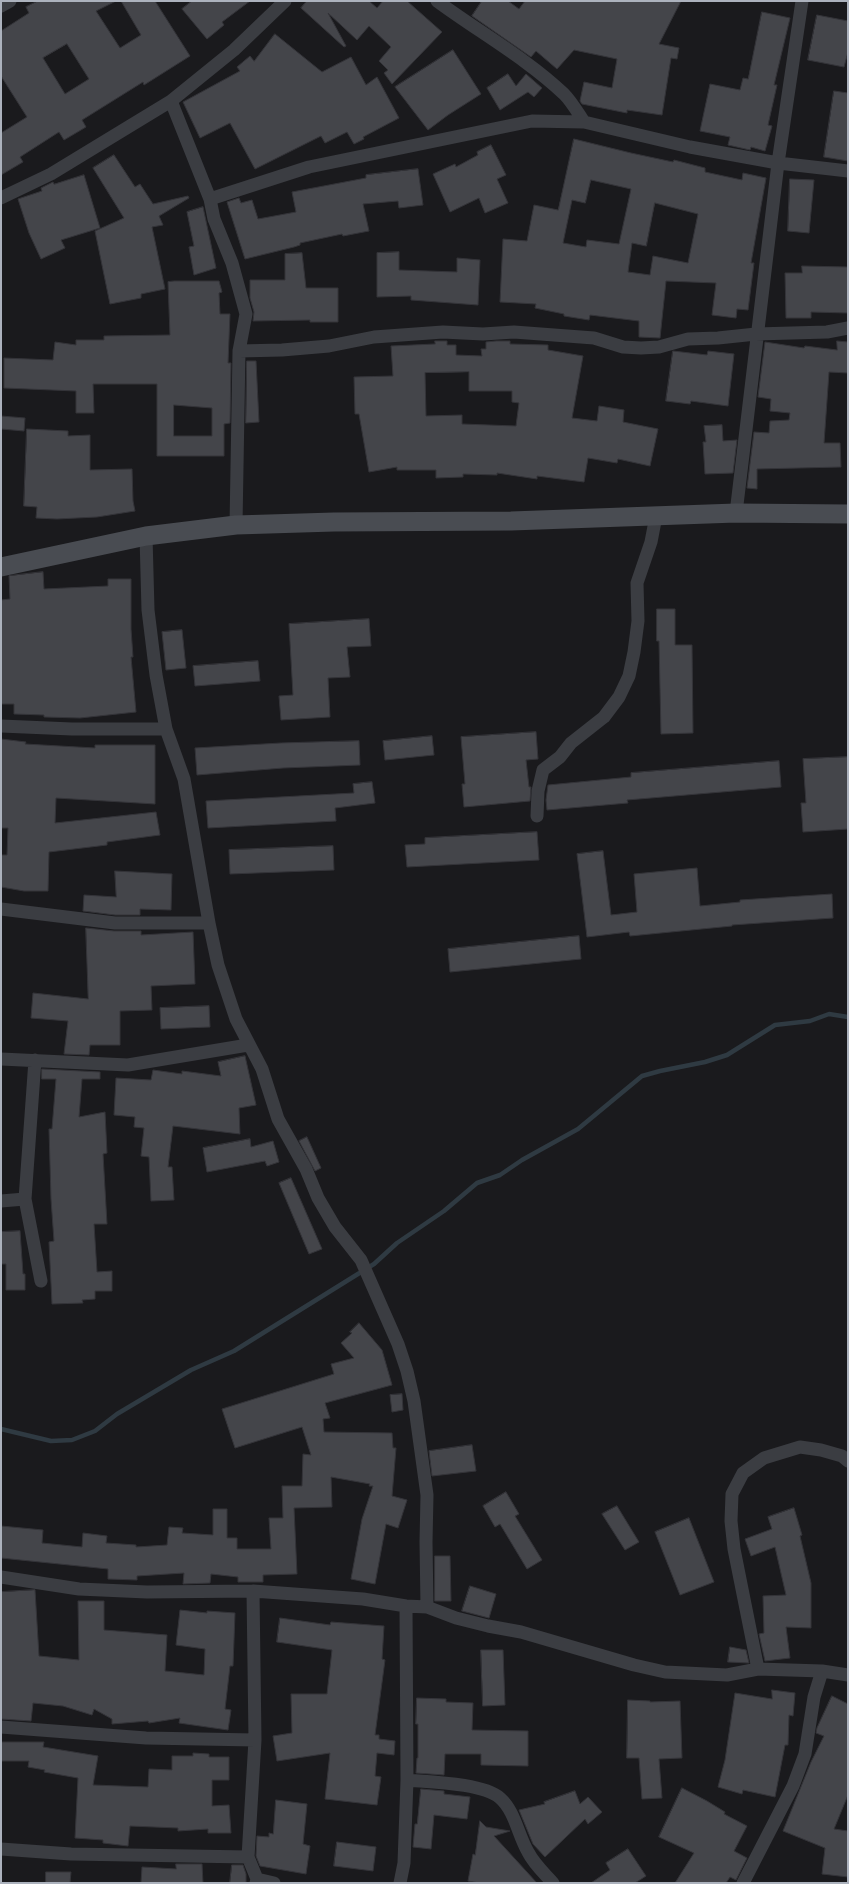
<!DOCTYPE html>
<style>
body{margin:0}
#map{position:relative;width:849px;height:1884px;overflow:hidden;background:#1a1a1d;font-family:Raleway,sans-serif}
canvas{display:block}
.frame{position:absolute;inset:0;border:2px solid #acb2bd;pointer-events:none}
</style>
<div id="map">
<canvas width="849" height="1884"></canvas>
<div class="frame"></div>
</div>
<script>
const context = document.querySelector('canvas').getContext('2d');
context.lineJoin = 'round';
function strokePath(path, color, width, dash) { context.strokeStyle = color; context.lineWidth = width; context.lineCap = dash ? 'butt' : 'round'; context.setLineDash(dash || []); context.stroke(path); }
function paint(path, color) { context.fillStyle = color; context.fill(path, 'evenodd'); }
strokePath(new Path2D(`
 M1 1429 51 1441 72 1440 95 1431 117 1414 191 1370 234 1351 374 1264 397 1243 444 1211 477 1183 500 1175 522 1160 578 1129 642 1076 660 1071 705 1062 727 1055 775 1025 810 1021 829 1014 848 1017`), '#2f3a42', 4.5);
const building = new Path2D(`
 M38 1H116L96 11 120 48 141 35 121 1H155L190 56 144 85 143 82 82 120 86 127 64 140 59 132 20 157 23 162 1 175V133L27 117 1 76V31L29 13 26 7ZM67 44 89 79 65 94 43 58Z
 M192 1H250L222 22 224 25 207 39 182 9Z
 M307 1H369L377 8 383 1H407L442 32 392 84 384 73 388 70 379 61 391 47 369 26 357 40 328 13 346 46 344 47 301 8Z
 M482 1H508L519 9 525 1H681L659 44 679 48 677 59 671 58 662 115 627 110V113L582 104 580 101 584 82 612 88 617 59 574 50 557 69 536 51 531 57 472 16Z
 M762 12 790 18 774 85H777L768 125 772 126 765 151 751 147 750 150 728 145 730 137 700 131 710 84 740 90 743 78 748 79Z
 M817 15 848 21V52L844 67 808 60Z
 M275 34 322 72 351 57 366 85 377 77 399 118 363 137 364 139 354 144 347 132 325 143 321 136 255 169 230 123 200 138 183 102 240 71 237 67 250 56 254 61Z
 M453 50 481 94 448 115 428 130 395 87Z
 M508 74 516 86 526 74 542 88 534 97 528 92 500 110 487 88Z
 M834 91 848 93V161L824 157Z
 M574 139 631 153 673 162 674 160 705 168V172L742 180 743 173 766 178 751 263H754L748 310 737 309 736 318 712 315 716 283 666 281 660 338 639 337V321L590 315 589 320 564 316V314L535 308 536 304 500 302 503 239 527 241 534 205 558 210ZM591 180 631 189 619 244 587 240 586 247 563 243 572 200 585 203ZM655 203 698 214 688 263 653 256 650 275 628 272 632 243 646 246Z
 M491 145 506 175 497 179 508 203 485 213 479 198 450 212 433 174 455 164 456 167 478 155 477 152Z
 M114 155 135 187 140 184 153 204 188 196 189 198 159 216 163 225 152 227 165 289 141 294V298L110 304 95 231 124 218 93 168Z
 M418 169 423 205 399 208 398 201 363 204 369 231 343 236 342 234 300 243V245L294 247 245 259 227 202 239 198 241 203 252 200 258 219 296 212 292 192 366 178V175Z
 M84 175 100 228 61 240 65 248 41 259 29 233 18 199 42 191 41 188 53 182 54 184Z
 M790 179 814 180 809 233 788 231Z
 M203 207 216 268 194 275 189 247 194 246 187 212Z
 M399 252V270L457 272V258L480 260 478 305 411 300V296L377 297V253Z
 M302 253 306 288H338V322H310V320L253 321 254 312 250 298V280H285V254Z
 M802 266 848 267V313L811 312V318H786L785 273H802Z
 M174 281H219L222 292 219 293 220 314H230L228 363H231L230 423 224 424V456H157V384H93L94 413H76V391L4 388V358L53 360 55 342 76 345V340H104V336L170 335 168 282ZM174 405 212 408V436H174Z
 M435 341H447V345H456V355L482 356 481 349H486V342L496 341H510V344L548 345V350L583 356 572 418 597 421 599 406 624 410 623 422 658 429 650 466 618 459 617 463 588 458 584 482 537 476V479L497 473V475L463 474V477L436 478V470H397V467L369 472 359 414H355L354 377 393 376 391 346 435 344ZM469 372V391H512V402L519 403 516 426 462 424V415L426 416 425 373Z
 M837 341 848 342V373L829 372 824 443H840L841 467 757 469V489L747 488 754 432 769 433 770 421 789 420 790 413 770 411 771 399 758 397 765 342 804 348 805 346 837 350Z
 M673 351 707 355 708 351 734 354 728 406 691 401 690 404 666 401Z
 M247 361H256L259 422 246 423Z
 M1 416 25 418 24 431 1 429Z
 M722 425 723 441 737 440 733 473 705 474 703 442H706L704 426Z
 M27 429 68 431V436L90 435V470L132 469 133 501 135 511 97 517 57 519 36 518 37 507 24 506Z
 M43 572 44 589 108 586V579H131V629L133 657H131L136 712 80 718 44 717V715L14 714V704H1V600L10 599 9 576Z
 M657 609H675V645H692L693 733 661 734 659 641H657Z
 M369 619 371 646 347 647 350 677 328 678 330 717 281 720 279 696 293 695 289 624Z
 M182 630 186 668 166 670 162 632Z
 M258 661 260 681 195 686 193 666Z
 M536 732 538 759 526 760 529 787H531L530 801 464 807 462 784H465L461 737Z
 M432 736 434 755 385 760 383 741Z
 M1 739 26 742 25 744 95 748V745H155V804L56 798 55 823 156 812 160 835 107 842V845L49 852 48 891H24L1 887V855H7L8 828H1Z
 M359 741 360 765 283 768 197 775 195 748 281 743Z
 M848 757V829L803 832 801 803H806L803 759Z
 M779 761 781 787 627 800 628 803 547 810 546 800 548 785 631 777V773Z
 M372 782 375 803 335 808 336 821 208 828 206 801 354 793 353 784Z
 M537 832 539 860 407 867 405 845 425 844V838Z
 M333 846 334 870 230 874 229 850Z
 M603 851 611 915 637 912 634 874 697 868 700 906 740 902V900L832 894 833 918 732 925V926L630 936 629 932 587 937 577 854Z
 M115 871 172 874 171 910 140 909V915H115L83 911 84 895 116 897Z
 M86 928 114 931H141V935L193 932 195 984 151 986 152 1010 120 1011V1045H90L89 1055 64 1054 68 1021 31 1018 33 993 88 999Z
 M579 936 581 959 450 972 448 949Z
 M209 1006 210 1027 161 1029 160 1008Z
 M245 1056 256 1105 239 1108 240 1134 173 1126 168 1167H172L174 1200 151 1201 149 1157 141 1156 144 1128 134 1127 135 1117 114 1115 116 1078 151 1080 153 1070 182 1074V1071L221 1076 218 1062Z
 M42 1069 100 1072V1079H82L79 1117 105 1112 107 1153 103 1154 107 1224H94L97 1272 112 1271V1291H95V1299L82 1300 83 1303 52 1304 49 1242 54 1241 51 1199 49 1129H52L56 1079H42Z
 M307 1137 321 1168 315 1171 299 1141Z
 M250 1139 251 1147 273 1141 279 1162 267 1166 265 1161 207 1172 203 1148Z
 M291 1178 322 1249 309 1254 279 1183Z
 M20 1231 23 1274H25V1290H6V1264H1V1232Z
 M359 1323 382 1350 392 1385 325 1403 330 1418 323 1419 324 1432 392 1433 393 1448H396L392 1496 407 1500 398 1528 386 1524 375 1584 351 1579 362 1519 373 1486H369L370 1484 331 1477 332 1507 294 1508 297 1574 263 1575V1582H238V1577L211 1574 210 1583 183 1584 184 1573 137 1576V1580L108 1579V1569L1 1558V1526L43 1530 42 1543 82 1547 83 1533 107 1536 106 1543 136 1545V1547L167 1545 169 1527 183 1528 182 1533 213 1535V1509H227V1538H237V1549H271L269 1518H283L282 1486H302L303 1454 311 1455 302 1427 235 1448 222 1409 334 1374 331 1364 354 1358 341 1343 352 1333 350 1332Z
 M402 1394 403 1410 392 1412 390 1395Z
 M472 1445 476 1471 432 1476 429 1451Z
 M506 1492 519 1514 515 1516 542 1560 527 1569 500 1524 495 1527 483 1506Z
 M617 1506 639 1542 625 1550 602 1514Z
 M794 1508 802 1535 800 1536 811 1583V1628L786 1627 790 1658 765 1661 759 1634 764 1633 763 1596 786 1595 775 1547 751 1556 745 1539 772 1529 768 1517Z
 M689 1518 714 1582 680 1595 655 1532Z
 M435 1556H450L451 1601H435Z
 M470 1586 496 1594 489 1618 462 1611Z
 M35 1590 39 1656 79 1660 78 1601H104V1630L167 1635 165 1671 204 1675 205 1649 176 1645 180 1610 207 1613V1611L235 1613 233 1666H230L225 1709 231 1710 228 1730 179 1723 180 1718 149 1723 148 1721 112 1724V1719L94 1709 92 1715 63 1706 33 1703 31 1721 1 1719V1592Z
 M280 1618 330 1625 331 1622 384 1626 382 1659 385 1660 375 1735H379V1739L395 1741 394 1755 377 1753 375 1776 381 1777 377 1805 325 1799 330 1753 277 1761 273 1736 292 1733 291 1694H327L332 1650 277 1642Z
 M730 1647 746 1650 749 1663 728 1662Z
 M481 1650H503L505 1705 483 1706Z
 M772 1690 795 1693 793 1716 789 1715 788 1745H785L775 1797 743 1790 742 1794 718 1787 725 1760 735 1693 772 1699Z
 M832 1696 848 1704V1795L834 1829 848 1831V1877L822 1874 825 1848 783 1831 811 1762 824 1736 816 1733 817 1728Z
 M417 1698 446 1699V1702L473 1703 472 1730 528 1731V1766L481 1765V1754H445L444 1775 416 1773 417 1758H418V1724H416Z
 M628 1700 650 1701V1702L680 1701 682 1758 659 1759 662 1798 642 1799 639 1758H627Z
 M1 1742H44L43 1747 98 1756 93 1785 148 1787 149 1769 172 1770V1756H193V1753L209 1754V1757H229V1780H212V1806L229 1805 231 1833H208V1829L178 1831V1828L130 1826 128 1846 103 1843V1840L75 1838 78 1778 44 1772 45 1770 28 1767 29 1761H1Z
 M682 1788 707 1801 725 1812 724 1814 747 1826 734 1851 747 1858 736 1880 730 1877 726 1883H675L694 1853 659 1837Z
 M421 1789 444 1791V1794L470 1797 467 1819 434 1815 431 1849 413 1847 415 1824H417Z
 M575 1791 580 1804 588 1797 602 1812 588 1824 585 1819 545 1857 533 1844 519 1810 545 1804 544 1802Z
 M276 1800 307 1804 303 1844 310 1846 306 1874 260 1866 256 1856 257 1836 269 1837V1833L273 1834Z
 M480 1821 486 1827 510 1831 494 1836 537 1883H479L468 1881 473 1854 475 1855Z
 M337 1842 376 1847 373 1871 334 1866Z
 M628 1849 646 1876 635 1883H591L610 1870 606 1863Z
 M176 1864H202L203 1883H141L142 1867 176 1869Z
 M232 1865H243L246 1874V1883H230Z
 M46 1872H71L70 1883H46Z`);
paint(building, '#44454a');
strokePath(building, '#343439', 1);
strokePath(new Path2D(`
 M437 1C479 32 526 58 564 94 572 102 578 113 584 122
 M1 6 10 1
 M171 101 210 199 214 219 232 263 246 314 239 351 236 525
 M1 198 51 174 171 101 234 50 285 1
 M210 199 309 167 532 121 584 122 690 147 778 163 848 171
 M239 351 282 350 329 346 374 337 443 332 483 334 514 332 594 338 623 347 641 348 659 347 688 339 718 338 756 334 827 332 848 328
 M736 513 778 163 802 1
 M146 536 148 610 156 675 166 729 184 779 209 923 218 965 236 1019 262 1069 278 1119 306 1169 318 1198 335 1227 361 1260 398 1344 407 1371 414 1401 427 1495 426 1542 427 1607
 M1 726 72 729H166
 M537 816 538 791 543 770 560 757 571 743 604 717 619 697 629 676 634 652 638 621 637 583 651 542 656 516
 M1 909 115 923H209
 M1 1059 128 1065 248 1045
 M35 1060 25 1199 41 1281
 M1 1201 25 1199
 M1 1577 79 1589 147 1592 253 1591 363 1599 406 1606 427 1607 456 1618 488 1626 521 1632 634 1665 665 1672 727 1675 758 1669 822 1671 848 1675
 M253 1591 255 1740 248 1857 257 1879 256 1883
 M758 1669 734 1549 731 1521 732 1494 743 1473 764 1458 800 1447 821 1450 842 1456 848 1461
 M1 1727 146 1738 255 1740
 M407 1780C429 1782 483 1783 500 1798 515 1811 518 1835 528 1852 534 1864 544 1873 553 1883
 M1 1849 71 1854 248 1857
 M257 1879 274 1883
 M400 1883 404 1863 407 1780 406 1606
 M743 1883 793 1786 805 1754 814 1697 822 1671`), '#3b3d42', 13);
strokePath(new Path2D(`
 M1 567 146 536 236 525 334 522 511 521 736 513 848 514`), '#494c52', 19);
</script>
